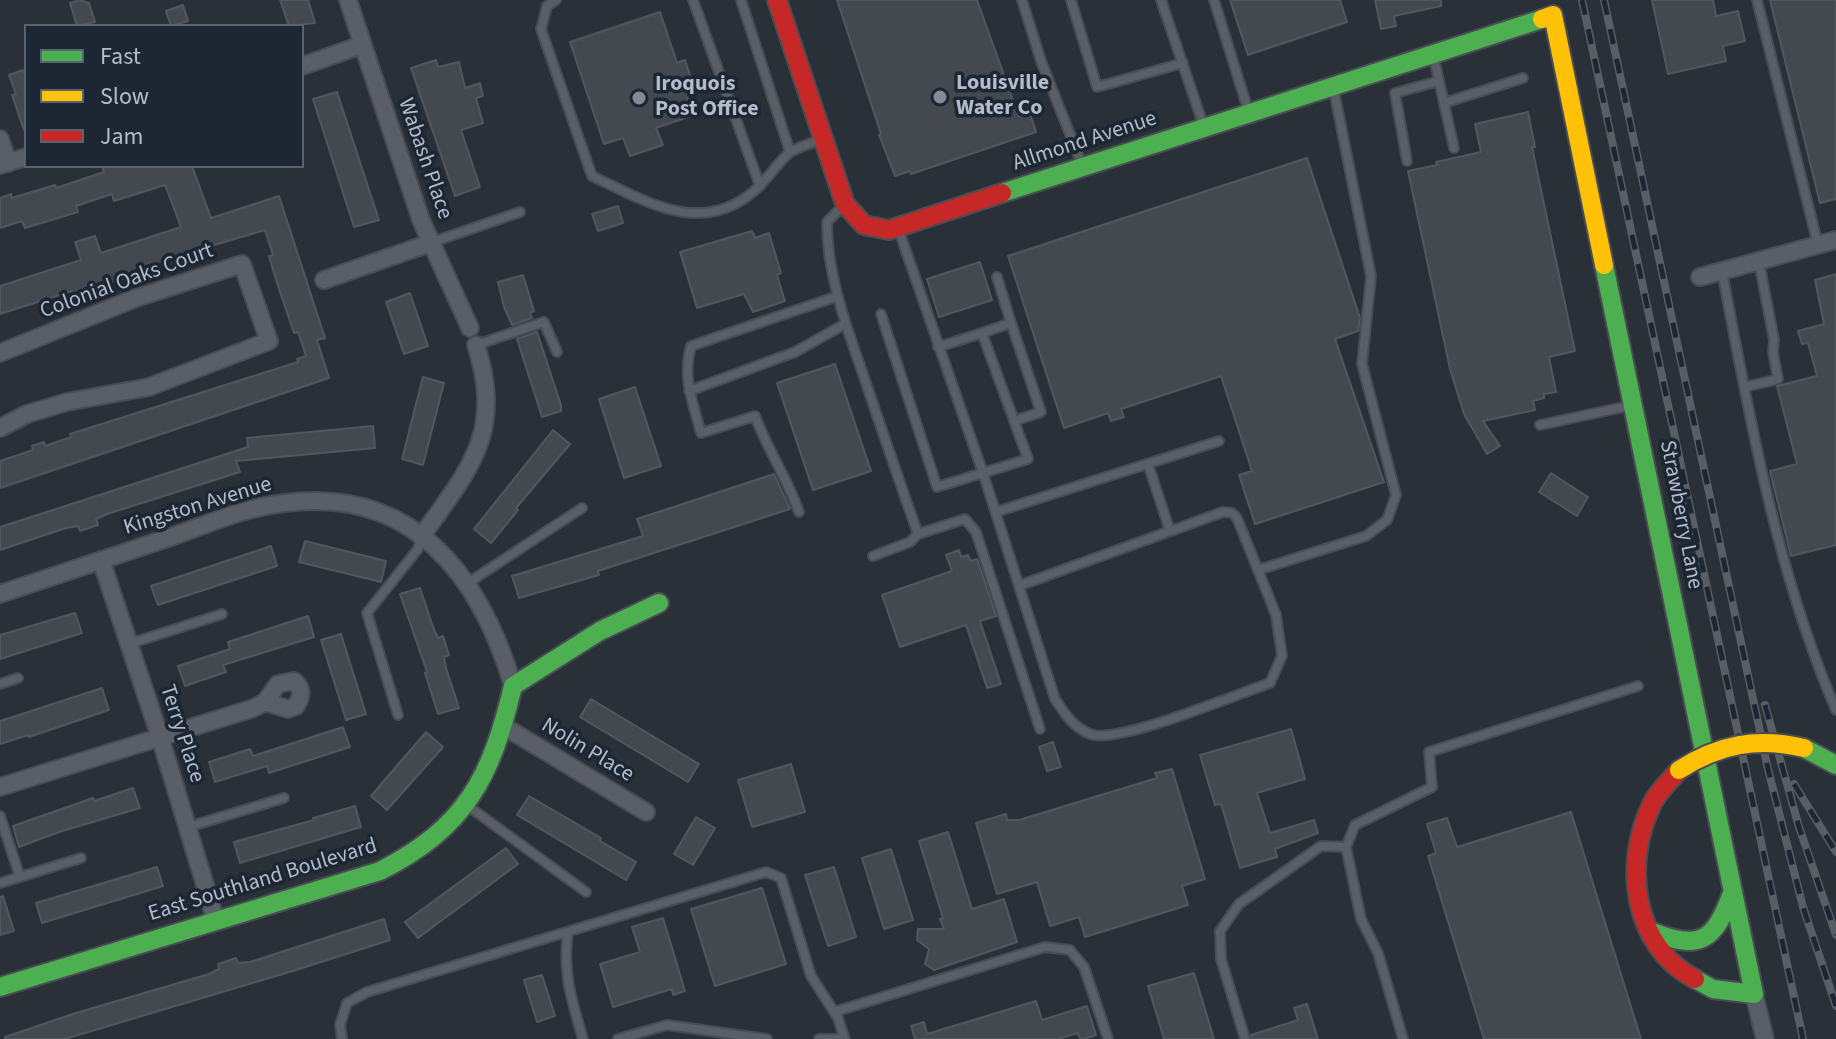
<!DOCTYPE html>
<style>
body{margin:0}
#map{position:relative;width:1836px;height:1039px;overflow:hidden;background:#2a3038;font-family:"Source Sans 3",sans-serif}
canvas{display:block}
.legend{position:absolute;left:24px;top:24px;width:280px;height:144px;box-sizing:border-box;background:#1d2633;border:2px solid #59626f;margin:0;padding:10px 14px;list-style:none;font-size:24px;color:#b4bcc9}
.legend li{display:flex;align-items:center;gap:16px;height:40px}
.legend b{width:40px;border:2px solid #59626f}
</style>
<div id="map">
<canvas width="1836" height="1039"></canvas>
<ul class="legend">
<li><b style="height:10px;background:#4caf50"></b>Fast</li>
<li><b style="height:10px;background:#ffc107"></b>Slow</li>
<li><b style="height:10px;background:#c62828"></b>Jam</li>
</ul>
</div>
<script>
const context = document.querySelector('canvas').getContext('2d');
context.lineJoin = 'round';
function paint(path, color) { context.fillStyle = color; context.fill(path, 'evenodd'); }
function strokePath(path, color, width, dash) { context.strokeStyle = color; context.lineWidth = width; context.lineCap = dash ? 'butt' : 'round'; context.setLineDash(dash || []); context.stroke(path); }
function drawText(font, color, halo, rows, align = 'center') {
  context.font = font + ' "Source Sans 3",sans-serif'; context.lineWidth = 7; context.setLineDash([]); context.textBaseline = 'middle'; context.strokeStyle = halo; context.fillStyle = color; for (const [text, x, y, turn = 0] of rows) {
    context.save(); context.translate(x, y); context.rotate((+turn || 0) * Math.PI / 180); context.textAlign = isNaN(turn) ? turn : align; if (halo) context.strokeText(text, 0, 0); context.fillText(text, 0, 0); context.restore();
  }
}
const building = new Path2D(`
 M80 0 89 3 95 22 77 26 70 3Z
 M280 0H308L315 23 289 26Z
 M837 0H977L1019 117 1027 114 1031 117 1036 132 911 174 910 171 895 176 879 135 881 134Z
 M1230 0H1340L1347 22 1248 55Z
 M1375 0H1441V6L1394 16 1396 26 1381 29Z
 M1652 0H1713L1716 16 1738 11 1745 41 1723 46 1726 61 1668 74Z
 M1770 0H1836V199L1820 203Z
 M183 5 188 21 171 26 166 11Z
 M660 12 677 63 685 60 691 78 682 81 694 115 656 128 663 145 630 156 623 138 604 144 570 42Z
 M436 60 438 67 459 62 465 88 480 83 483 96 476 98 483 123 461 130 480 187 455 196 411 68Z
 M23 70 26 78V130H24L12 95 16 94 9 75Z
 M337 92 379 220 354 227 313 99Z
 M1528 112 1535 147H1532L1575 351 1549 357 1556 392 1544 394V398L1533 401 1535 410 1483 421 1500 446 1487 454 1464 414 1450 369 1408 171 1437 165 1436 162 1481 152 1475 124Z
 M1307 158 1360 318 1358 331 1335 339 1384 482 1255 524 1239 475 1252 471 1221 376 1121 409 1124 417 1111 421 1108 413 1064 428 1008 256Z
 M102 166H192L211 218 279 196 325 338 317 340 329 378 0 488V461L33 450 32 446 44 442 45 446 71 437 70 434 298 362 297 359 306 356 298 332 294 333 277 283 269 256 273 255 265 230 167 259 168 263 104 285 73 294 72 291 0 314V286L81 260 75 242 95 236 101 253 181 227 165 185 114 201 112 194 76 206 78 212 25 228 22 221 0 228V198L11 194 12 198 55 185 56 188 104 172Z
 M618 206 623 223 598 231 592 214Z
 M752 231 755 238 769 233 781 273 777 275 785 301 753 312 744 294 697 308 680 252Z
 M980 262 992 300 939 317 927 279Z
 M1836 274V545L1791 556 1770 471 1797 464 1777 386 1817 376 1808 343 1802 344 1798 331 1824 324 1815 280Z
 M523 275 534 311 530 313 532 318 512 325 504 307 498 282Z
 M410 293 428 346 404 354 386 302Z
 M537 332 561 405V411L542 417 517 339Z
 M835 364 871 471 813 490 777 383Z
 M423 377 444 383 423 465 402 459Z
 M635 387 661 466 624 478 599 399Z
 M373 426 375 448 236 461 240 472 107 514 96 519 98 525 80 531 78 526 66 528 0 550V527L248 447 247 438Z
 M553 430 570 444 516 508 518 510 491 543 474 529Z
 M1551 473 1588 497 1577 516 1539 492Z
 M774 474 790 509 598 571 599 575 519 598 512 576 643 536 637 519Z
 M305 541 386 561 381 582 299 562Z
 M271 546 277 566 158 605 151 586Z
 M959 550 961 557 968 555 971 561 977 559 996 616 980 621 1001 684 987 688 966 625 900 647 882 595 952 571 946 555Z
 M420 588 433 627 438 638 443 636 449 655 444 657 446 668 459 708 438 714 425 673 427 672 400 594Z
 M75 613 82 633 0 659V635Z
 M308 616 314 637 223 665 226 672 185 686 178 666 230 649 228 642Z
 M341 634 366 714 346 720 321 640Z
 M102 688 109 710 29 737 28 735 0 744V721Z
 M591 699 699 764 688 782 580 717Z
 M343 727 350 747 269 773 267 766 215 782 209 762 250 749 253 756Z
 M1291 729 1305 779 1257 793 1270 833 1314 820 1318 833 1275 849 1277 857 1240 868 1221 804 1215 805 1200 755Z
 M426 732 443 747 387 810 371 796Z
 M1053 742 1061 767 1047 771 1039 747Z
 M791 764 805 812 752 827 738 780Z
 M1172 769 1205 879 1182 886 1188 905 1085 937 1079 917 1050 926 1037 882 997 894 976 823 1006 814 1007 820H1019L1157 778 1155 773Z
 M133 788 140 808 59 832 19 847 13 826 93 798 94 801Z
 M529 796 601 838 600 841 636 862 626 880 517 815Z
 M355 806 361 827 240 863 234 842 314 820 313 818Z
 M1571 812 1641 1039H1484L1428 856 1436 853 1427 824 1447 818 1457 847Z
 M696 817 715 828 693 865 674 854Z
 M948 832 972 909 1004 899 1017 942 934 970 925 964 929 949 917 940 918 929H944L940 919 943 918 919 841Z
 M506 848 518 864 418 938 405 922Z
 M891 849 913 920 884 929 862 858Z
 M157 867 163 886 42 923 36 903Z
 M834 867 856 937 828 946 805 875Z
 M762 888 786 964 715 986 691 909Z
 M3 896 14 931 0 935V897Z
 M663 918 685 991 673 995 672 989 613 1007 600 964 640 952 632 927Z
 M384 919 390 940 296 970 65 1039H5V1037L76 1013 209 974 219 969 218 964 236 958 238 963 250 962Z
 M1194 973 1214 1039H1164L1148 986Z
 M542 975 555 1016 537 1022 524 980Z
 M1036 1001 1042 1020 1087 1006 1096 1035 1084 1039H1080L1078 1033 1058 1039H915L911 1026 924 1022 927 1034Z
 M1307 1004 1318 1039H1252L1251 1035 1298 1020 1294 1008Z`);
paint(building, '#444950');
strokePath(building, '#52575f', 2);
const lane = new Path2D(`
 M556 0 547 6 541 29 592 176C645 201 701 237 754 191 767 180 775 166 788 154 796 147 811 144 822 139
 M693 0 760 186
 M741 0 790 152
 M1022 0 1041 61 1083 167
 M1071 0 1097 87 1183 63
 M1161 0 1204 127
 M1214 0 1249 113
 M1757 0 1818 245
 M1433 54 1454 148
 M1444 103 1523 78
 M1407 161 1395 93 1439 81
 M844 205 827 222C827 278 848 330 866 383 883 433 900 484 918 534L965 519 976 532 1040 729
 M898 228 983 473 1055 699C1065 714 1073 727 1090 734 1117 745 1237 694 1270 683L1282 656 1276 615 1237 518 1232 513 1223 512 1021 585
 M430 243 520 212
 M1722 271C1750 420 1776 570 1836 710
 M881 314 937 487 1028 459 982 333 938 347
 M1011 323 1041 412 1014 421
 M982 333 1011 323 997 277
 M476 345 544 322 557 352
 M1745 387 1778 379 1773 352 1774 340 1759 262
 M689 391 795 352 845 324
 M1540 425 1633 405
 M1148 464 1170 531
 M799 512C787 478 768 450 755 416L701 433C693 403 682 377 691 346L838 296
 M996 512 1219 441
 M873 556 910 542 918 534
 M1258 570 1366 536 1387 520 1396 495 1362 364 1371 276 1333 86
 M468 583 582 508
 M129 644 222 614
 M0 684 18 678
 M398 715 367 613 418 549 421 538
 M468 806 586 892
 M0 816 20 877 81 858
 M188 827 284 798
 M1346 847 1355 825 1432 787 1429 752 1638 686
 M0 883 20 877
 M568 932C562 972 572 1001 583 1039
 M834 1012 1045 947 1070 950 1084 967 1108 1039
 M342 1039 340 1025 347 1003 367 992 766 872 781 878 811 976 838 1018 844 1037
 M618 1039 667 1025 767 1039
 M819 1039H845
 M1245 1039 1221 959 1220 931 1239 904 1321 846 1346 847 1361 919 1378 953 1403 1039`);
const street = new Path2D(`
 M348 0 421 220 470 328
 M302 66 362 45
 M0 139 8 163
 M0 165 26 157
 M1700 277 1836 240
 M324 280 430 243
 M0 353 136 298 242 264 269 341 149 387 67 402 27 414 0 428
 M421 537C470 468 504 433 476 345
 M101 560 160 737 216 921
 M0 594C56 575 112 557 168 538 206 525 245 507 285 503 413 487 480 575 513 686
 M505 727 646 812
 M0 787 254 708 265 702 278 684 294 681C303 689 302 696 296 706L288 709 265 702
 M1754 994 1765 1039`);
const fast = new Path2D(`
 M1002 193 1542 19
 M1604 265 1754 994 1713 989 1695 979
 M1804 748 1836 765
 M1650 931C1700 951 1714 942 1732 893
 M0 987 380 871C466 827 491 778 513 686L600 631 659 603`);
const slow = new Path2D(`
 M1542 19 1553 15 1604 265`);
const jam = new Path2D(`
 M777 0 845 204 864 225 889 230 1002 193
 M1679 770C1670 781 1658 791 1652 804 1623 863 1632 946 1695 979`);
strokePath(lane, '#484c53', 12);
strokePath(street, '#484c53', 20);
strokePath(fast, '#484c53', 22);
strokePath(slow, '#484c53', 22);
strokePath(jam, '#484c53', 22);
strokePath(lane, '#5a5e66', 8);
strokePath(street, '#5a5e66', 16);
strokePath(fast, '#4caf50', 18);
strokePath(slow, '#ffc107', 18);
strokePath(jam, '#c62828', 18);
const rail = new Path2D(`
 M1582 0 1803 1039
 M1604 0 1768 769 1803 907 1836 1006
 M1765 705 1799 827 1836 935
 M1794 784 1836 852`);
strokePath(rail, '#595d64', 8);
strokePath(rail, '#1d2633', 5, [15]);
const slowBridge = new Path2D(`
 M1679 770C1719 744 1758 737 1804 748`);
strokePath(slowBridge, '#484c53', 22, []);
strokePath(slowBridge, '#ffc107', 18);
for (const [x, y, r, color] of [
 [940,97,8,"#848b96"],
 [639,98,8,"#848b96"]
]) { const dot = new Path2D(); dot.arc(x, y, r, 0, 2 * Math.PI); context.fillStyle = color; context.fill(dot); strokePath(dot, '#1d2633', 3); }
drawText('bold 22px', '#b4bcc9', '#1d2633', [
 ["Louisville",956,84],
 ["Water Co",956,109],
 ["Iroquois",655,85],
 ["Post Office",655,110]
], 'left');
drawText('22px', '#b4bcc9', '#1d2633', [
 ["Allmond Avenue",1085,142,-18],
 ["Wabash Place",424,159,71],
 ["Colonial Oaks Court",127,282,-20],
 ["Kingston Avenue",198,507,-17],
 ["Strawberry Lane",1680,515,79],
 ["Terry Place",181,734,72],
 ["Nolin Place",587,751,31],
 ["East Southland Boulevard",263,881,-17]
]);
</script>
